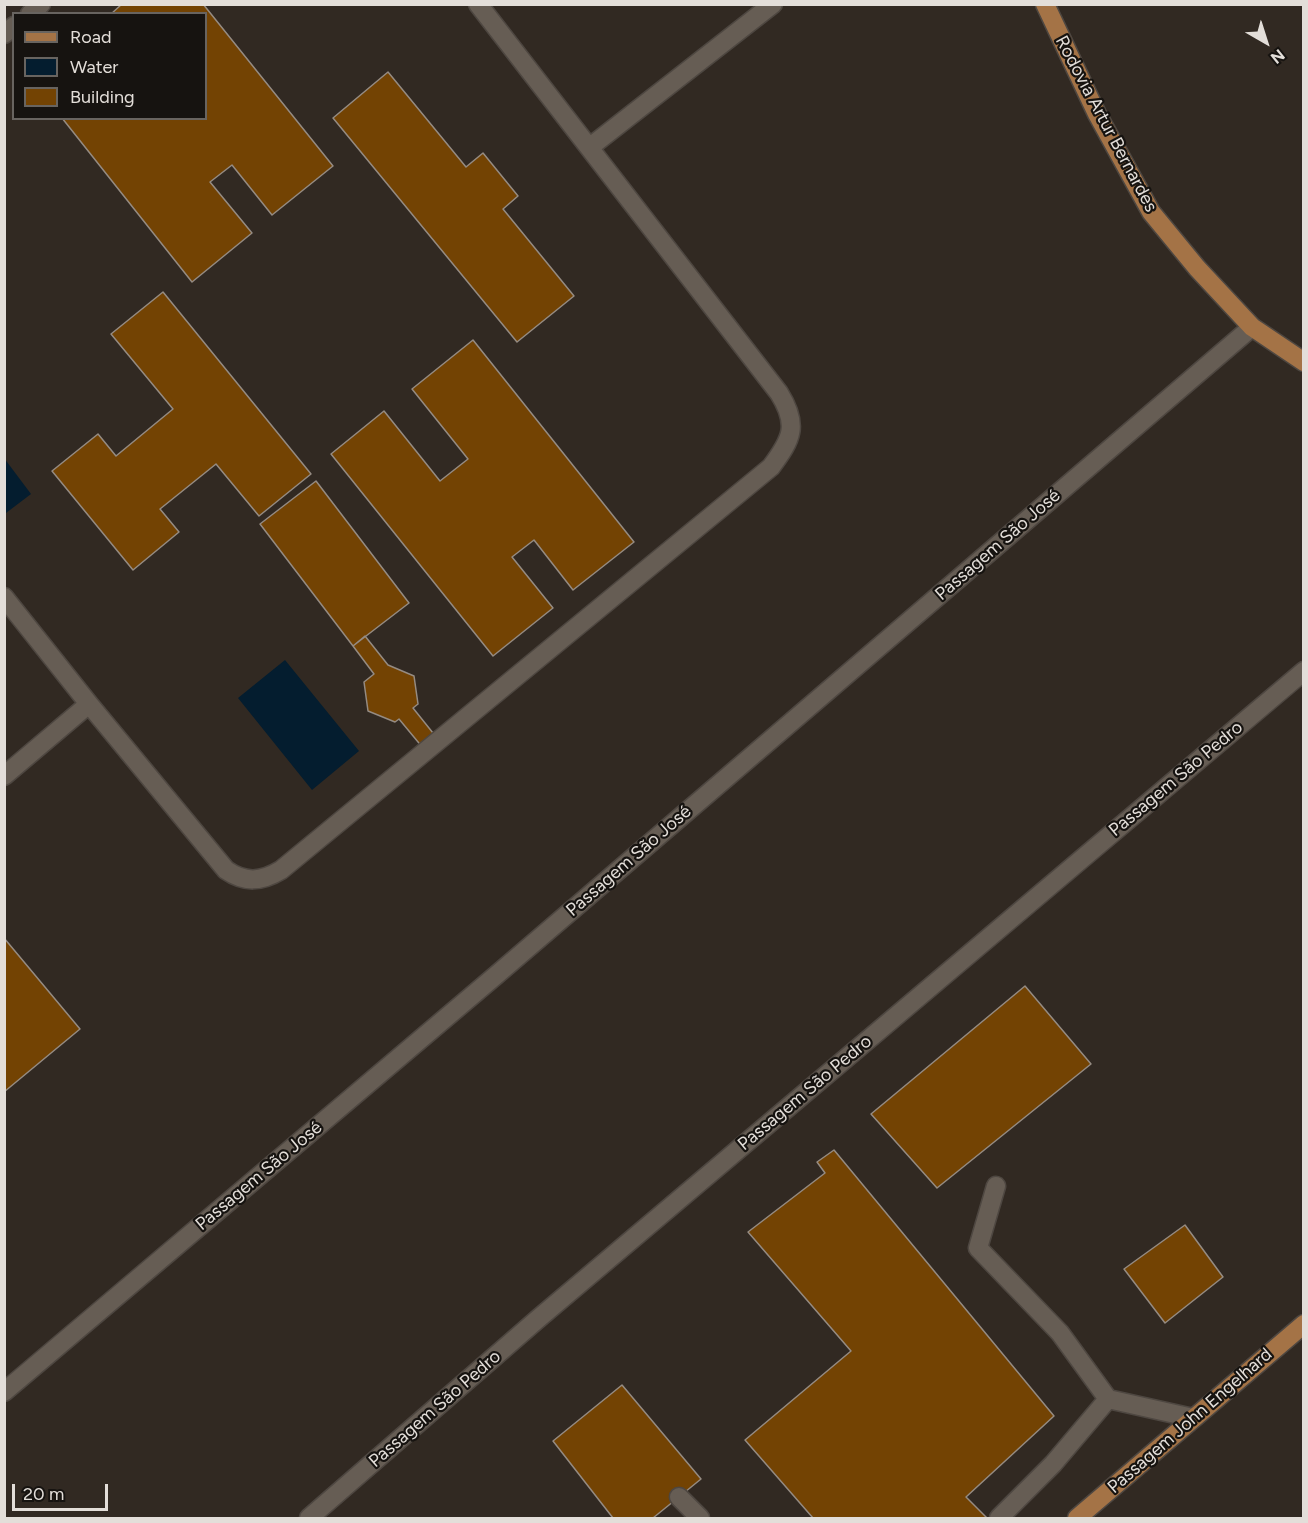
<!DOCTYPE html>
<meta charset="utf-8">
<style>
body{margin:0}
#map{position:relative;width:1308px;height:1523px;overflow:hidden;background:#312922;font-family:Figtree,sans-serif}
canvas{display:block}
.frame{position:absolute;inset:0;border:6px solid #e3ded9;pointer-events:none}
.legend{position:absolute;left:12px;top:12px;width:195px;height:108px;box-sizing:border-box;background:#161310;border:2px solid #686460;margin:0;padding:8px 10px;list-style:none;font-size:18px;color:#e3ded9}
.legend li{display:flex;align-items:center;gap:12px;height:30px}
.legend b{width:30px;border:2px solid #686460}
.north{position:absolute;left:1236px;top:12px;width:60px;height:60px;-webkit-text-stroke:4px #161310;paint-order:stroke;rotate:141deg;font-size:16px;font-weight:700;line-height:24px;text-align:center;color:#e3ded9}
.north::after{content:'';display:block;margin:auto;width:21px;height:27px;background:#e3ded9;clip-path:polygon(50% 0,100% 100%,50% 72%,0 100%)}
.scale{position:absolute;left:12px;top:1484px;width:96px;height:27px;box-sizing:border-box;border:3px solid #e3ded9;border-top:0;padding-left:8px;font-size:18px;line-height:21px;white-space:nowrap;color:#e3ded9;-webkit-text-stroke:4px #161310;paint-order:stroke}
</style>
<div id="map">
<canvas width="1308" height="1523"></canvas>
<div class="frame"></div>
<ul class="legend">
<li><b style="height:8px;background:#a47346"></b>Road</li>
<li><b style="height:16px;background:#041d2f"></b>Water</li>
<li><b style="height:16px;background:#734303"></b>Building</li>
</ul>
<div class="north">N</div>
<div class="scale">20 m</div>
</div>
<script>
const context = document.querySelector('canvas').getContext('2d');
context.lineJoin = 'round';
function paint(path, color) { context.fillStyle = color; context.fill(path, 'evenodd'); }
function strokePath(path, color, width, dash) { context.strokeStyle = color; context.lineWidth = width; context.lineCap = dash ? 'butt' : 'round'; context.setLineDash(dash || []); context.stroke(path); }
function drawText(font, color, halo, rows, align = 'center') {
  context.font = font + ' Figtree,sans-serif'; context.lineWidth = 4.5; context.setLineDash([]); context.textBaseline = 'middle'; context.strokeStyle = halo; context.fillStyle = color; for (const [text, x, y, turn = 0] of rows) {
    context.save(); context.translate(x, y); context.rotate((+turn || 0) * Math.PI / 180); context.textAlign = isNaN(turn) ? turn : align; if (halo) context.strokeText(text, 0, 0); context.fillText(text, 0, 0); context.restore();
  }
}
paint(new Path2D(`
 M4 458 31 494 6 513 4 511Z
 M285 660 359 751 312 790 238 698Z`), '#041d2f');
const building = new Path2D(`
 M122 4H203L333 166 272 215 232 165 210 182 252 233 192 282 62 118H206V14H111Z
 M388 72 466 167 483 153 518 196 503 209 574 296 517 342 333 118Z
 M163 292 311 474 259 516 216 464 160 509 179 532 133 570 52 471 98 434 116 456 173 409 111 334Z
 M473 340 634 542 573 590 534 540 512 557 553 608 493 656 331 454 384 411 440 481 468 459 412 389Z
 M316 481 409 603 353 646 260 524Z
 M365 636 388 665 414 676 418 704 413 708 437 738 423 748 399 719 395 722 368 711 364 682 374 674 353 646Z
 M4 938 80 1029 4 1092Z
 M1025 986 1091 1064 937 1188 871 1114Z
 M834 1150 1054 1416 966 1497 987 1518H813L745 1440 851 1351 748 1232 825 1173 817 1162Z
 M1185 1225 1223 1277 1165 1323 1124 1269Z
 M622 1385 701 1479 653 1518H613L553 1441Z`);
paint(building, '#734303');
strokePath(building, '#958b82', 1.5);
const minor = new Path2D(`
 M30 14 41 4
 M4 34 14 26
 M590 147 773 4
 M4 597 89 704 226 870C245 883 261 882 281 870L771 467C792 439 799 425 779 393L478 4
 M4 776 89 704
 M996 1186 978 1248 1060 1333 1108 1399 1193 1418
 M4 1392 494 977 1252 327
 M679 1497 700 1518
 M309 1518 539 1318 1304 671
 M999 1518 1053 1464 1108 1399`);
const major = new Path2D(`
 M1045 4 1097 114 1151 212 1197 268 1252 327 1304 362
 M1077 1518 1304 1324`);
strokePath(minor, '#4e4741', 21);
strokePath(major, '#4e4741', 21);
strokePath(minor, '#665d54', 18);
strokePath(major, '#a47346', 18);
drawText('18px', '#e3ded9', '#161310', [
 ["Rodovia Artur Bernardes",1106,124,62],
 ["Passagem São José",998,545,-41],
 ["Passagem São Pedro",1176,779,-40],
 ["Passagem São José",629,861,-41],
 ["Passagem São Pedro",805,1093,-40],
 ["Passagem São José",259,1176,-40],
 ["Passagem São Pedro",435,1409,-41],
 ["Passagem John Engelhard",1190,1421,-41]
]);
</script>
